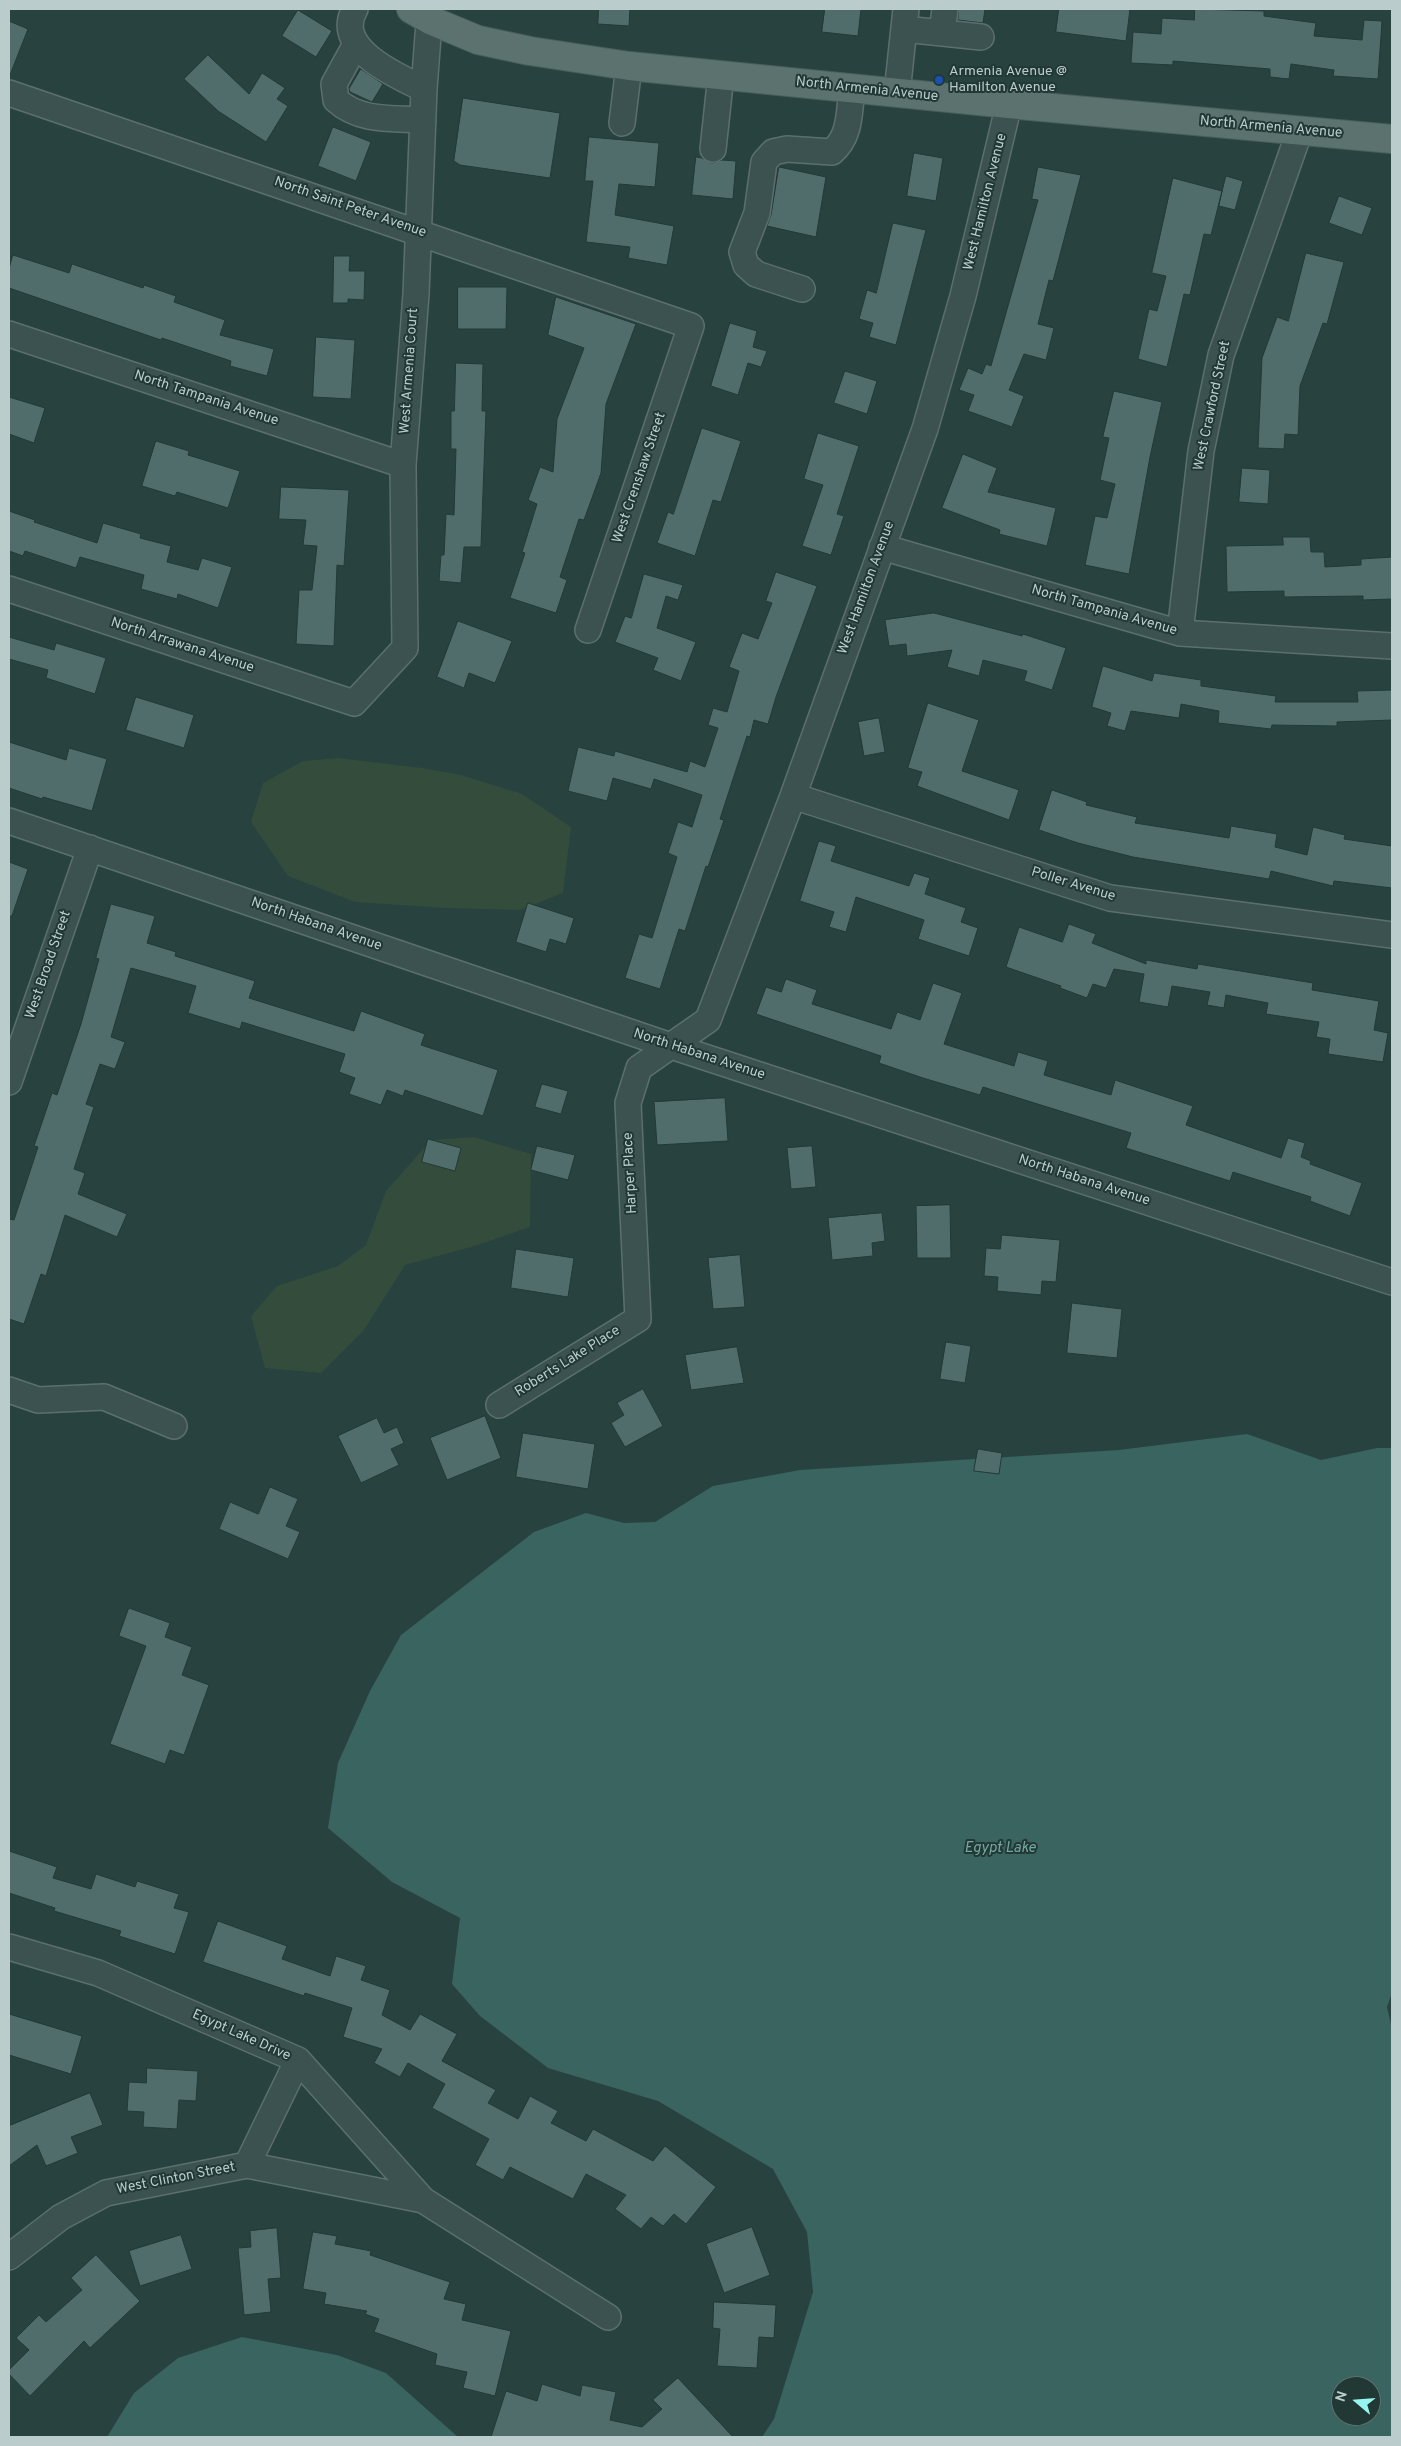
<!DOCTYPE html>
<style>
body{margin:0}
#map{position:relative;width:1401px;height:2446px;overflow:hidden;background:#284240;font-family:Overpass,sans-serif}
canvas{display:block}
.frame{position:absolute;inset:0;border:10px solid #bacccb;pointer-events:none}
.north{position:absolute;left:1331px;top:2376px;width:50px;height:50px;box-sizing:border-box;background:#213835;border:1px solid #5e7371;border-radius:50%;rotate:288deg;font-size:14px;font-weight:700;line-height:20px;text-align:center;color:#bacccb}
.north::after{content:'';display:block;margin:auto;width:18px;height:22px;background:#96f5ee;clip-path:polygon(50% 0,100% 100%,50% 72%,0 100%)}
</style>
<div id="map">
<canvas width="1401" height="2446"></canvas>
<div class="frame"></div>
<div class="north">N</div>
</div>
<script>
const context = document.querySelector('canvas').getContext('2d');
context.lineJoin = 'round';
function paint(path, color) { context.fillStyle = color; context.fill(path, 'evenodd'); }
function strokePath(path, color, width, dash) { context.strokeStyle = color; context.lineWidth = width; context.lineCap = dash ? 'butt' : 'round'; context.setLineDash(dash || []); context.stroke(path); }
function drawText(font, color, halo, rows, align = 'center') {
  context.font = font + ' Overpass,sans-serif'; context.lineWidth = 4; context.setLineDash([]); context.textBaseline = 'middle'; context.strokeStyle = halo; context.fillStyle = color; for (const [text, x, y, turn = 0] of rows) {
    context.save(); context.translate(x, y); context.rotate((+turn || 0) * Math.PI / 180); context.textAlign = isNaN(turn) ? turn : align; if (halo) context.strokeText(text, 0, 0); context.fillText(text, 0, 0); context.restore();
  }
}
paint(new Path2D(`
 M338 758 422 768 461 775 522 794 571 827 563 893 520 910 445 908 355 902 288 876 251 822 263 783 303 761Z
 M474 1137 531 1154 530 1227 478 1245 405 1265 364 1330 321 1373 265 1368 251 1316 277 1286 338 1266 366 1245 386 1191 431 1140Z`), '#334c3b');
paint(new Path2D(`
 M1247 1434 1321 1460 1377 1448H1392V1993L1387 2007 1392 2029V2437H762L774 2419 813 2292 807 2232 773 2169 658 2101 548 2068 480 2016 452 1984 460 1918 392 1882 328 1828 338 1763 370 1691 401 1635 534 1532 586 1513 624 1523 655 1522 713 1486 800 1470 1119 1450ZM1341 2386H1371V2416H1341Z
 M242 2337 337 2355 386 2373 458 2437H107L134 2393 178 2358Z`), '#396460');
const building = new Path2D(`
 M599 9H630L629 26 598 24Z
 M825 9H861L858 36 822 32Z
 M959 9H985L983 23 958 20Z
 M1059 9H1130L1126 41 1056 32Z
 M1195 9 1264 11V16L1316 23 1314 36 1362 40 1364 20 1382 21 1378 79 1333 76 1334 70 1291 64 1289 79 1270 77V69L1173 61V65L1131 63 1133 32 1161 34 1162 18 1194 20Z
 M298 10 332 31 316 57 282 36Z
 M9 21 28 29 10 75H9Z
 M208 55 249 94 262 73 285 88 277 99 288 106 266 142 218 111 184 79Z
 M361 69 383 84 372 102 350 92 349 89Z
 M463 98 560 113 550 178 460 165 454 161Z
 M333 127 371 142 356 181 318 166Z
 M589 137 659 143 655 187 619 184 615 215 674 226 667 265 628 258 630 247 586 242 593 181H585Z
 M914 153 943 158 936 201 907 196Z
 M696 157 702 158 712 163 722 160 736 161 733 199 692 195Z
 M779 167 826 177 816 237 767 226 771 215Z
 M1038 167 1081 175 1053 281 1049 280 1038 324 1054 328 1046 360 1024 354 1009 390 1024 396 1012 427 968 411 974 395 959 390 968 368 982 374 986 364 991 366 1038 200 1032 199Z
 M1226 176 1243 181 1235 210 1219 206Z
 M1173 178 1222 191 1211 235 1204 234 1190 295 1184 294 1167 367 1138 359 1149 309 1157 311 1166 276 1152 273Z
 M1339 196 1372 208 1362 235 1329 223Z
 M893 223 926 230 896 345 869 337 873 323 859 319 867 290 876 293Z
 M1306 253 1344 262 1327 324 1323 323 1300 386 1298 435 1285 434 1284 449 1258 448 1262 358 1277 317 1288 321Z
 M13 255 69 273 72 264 143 288 144 285 176 296 174 302 225 320 220 335 274 349 267 376 230 366 231 361 162 338 161 340 9 288V269Z
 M334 256H350L349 271H365L364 300 348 299V303H333Z
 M458 287H507L506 329H458Z
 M556 297 636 324 606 404 601 473 584 520 579 519 560 577 567 580 556 613 510 598 525 553 522 552 537 504 528 500 540 467 553 472 557 419 584 348 548 335Z
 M730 323 757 331 753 347 767 351 761 367 748 363 738 395 711 386Z
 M316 337 355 340 351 399 313 397Z
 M456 363 483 364 482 411H486L481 547H464L461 583 439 581 441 555H444L446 514 454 515 456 449H451V411H454Z
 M845 371 877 381 867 414 834 403Z
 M1114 391 1162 402 1150 457 1129 574 1085 565 1095 516 1107 518 1115 484 1100 480 1109 438 1103 437Z
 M9 397 45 408 34 443 9 434Z
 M702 428 741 441 721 502 713 500 695 556 657 543 668 512 673 514Z
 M818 433 859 446 837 514 844 516 831 555 802 546 823 485 804 479Z
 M156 441 189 451 188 455 240 471 228 508 177 492 175 496 142 486Z
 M963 454 997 468 988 492 1056 508 1047 546 999 534 1000 530 942 508Z
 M1242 468 1270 470 1268 504 1239 502Z
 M281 487 349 490 344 566 337 565 334 646 296 644 299 590H312L317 546 303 545 306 520 279 519Z
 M9 511 35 520 34 522 97 543 103 523 141 534 140 538 171 546 167 562 198 570 202 558 232 567 218 608 178 594 177 599 141 589 144 575 80 557 76 568 25 551 23 556 9 551Z
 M1283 537H1310L1311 552H1324L1325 567 1361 565V559L1392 557V599L1363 600V596L1284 597V591L1227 592 1226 546 1283 545Z
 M776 572 817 586 776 697 768 724 754 720 750 737 747 736 720 819 724 820 708 867 706 866 685 931 679 929 660 989 625 978 639 934 652 938 677 857 668 853 678 822 692 827 702 795 654 779 651 789 613 778 607 801 568 791 578 747 614 756 615 751 687 772 690 761 705 767 718 728 708 725 713 708 727 712 739 671 729 667 742 633 758 639 772 603 766 601Z
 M644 574 683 585 678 600 666 596 657 628 696 642 681 681 653 670 658 658 615 642 625 616 631 618Z
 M934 613 1022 636 1023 634 1066 648 1052 690 1024 681 1027 671 983 660 979 676 947 667 952 650 907 656 906 644 889 646 885 620Z
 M458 621 512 641 495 683 469 673 464 688 437 677Z
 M9 637 54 650 56 643 106 658 95 694 46 678 48 670 9 659Z
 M1103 666 1152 681 1154 673 1201 680V686L1276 696 1275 702H1358L1357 691 1392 690V720L1337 722V726L1272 725 1271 729 1218 723 1219 711 1181 704 1179 718 1131 711 1125 731 1107 726 1111 713 1092 707Z
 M136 697 194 715 184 748 126 730Z
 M928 703 979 720 962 771 1019 790 1009 820 917 786 922 772 908 768Z
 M879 718 885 752 864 756 858 722Z
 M9 742 66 760 69 748 107 759 92 811 43 797 42 799 9 788Z
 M1052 790 1087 802 1086 805 1137 817 1135 823 1229 838 1231 826 1277 834 1275 847 1307 855 1313 827 1345 835 1344 839 1392 846V888L1334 881 1333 886 1271 871 1269 879 1133 857 1078 843 1039 830Z
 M819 841 836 846 831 861 909 886 914 873 930 878 925 894 966 908 961 922 978 928 969 956 918 939 924 920 856 897 846 932 829 927 834 912 800 901Z
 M9 862 28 869 12 916H9Z
 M528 903 574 918 566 944 550 939 546 952 516 942Z
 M111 904 155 916 147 943 176 952 175 956 255 981 249 998 354 1031 361 1011 425 1034 421 1045 498 1070 483 1116 405 1090 403 1096 387 1090 381 1105 349 1094 355 1078 339 1072 345 1054 242 1022 240 1029 188 1013 196 986 131 968 111 1037 125 1042 115 1069 100 1064 86 1104 94 1107 74 1169 85 1173 78 1194 127 1214 117 1237 65 1215 46 1276 41 1274 24 1324 9 1319V1219L14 1220 38 1147 34 1146 52 1093 57 1095 81 1024 99 959 96 958Z
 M1069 924 1096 934 1092 943 1146 964V960L1197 969 1198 964 1313 983 1312 990 1379 1001 1374 1030 1388 1033 1383 1062 1328 1054 1330 1039 1316 1037 1319 1022 1266 1014 1268 1003 1226 995 1224 1008 1207 1005 1210 992 1172 986 1168 1007 1139 1002 1144 974 1114 969 1106 988 1093 984 1087 998 1060 988 1061 986 1006 967 1019 927 1062 942Z
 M786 979 817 990 812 1004 891 1029 897 1012 920 1020 933 983 962 993 944 1044 1014 1066 1018 1052 1048 1061 1044 1075 1111 1095 1115 1080 1193 1106 1186 1125 1281 1158 1288 1138 1305 1143 1301 1157 1311 1161 1310 1164 1362 1183 1350 1216 1310 1201 1311 1197 1233 1172 1230 1181 1126 1148 1131 1133 983 1087 980 1095 923 1078 879 1063 881 1056 756 1014 766 987 781 992Z
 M542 1084 568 1091 561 1114 535 1107Z
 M725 1098 728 1141 657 1145 654 1102Z
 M428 1139 461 1148 455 1171 422 1162Z
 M537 1146 575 1155 568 1180 531 1170Z
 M812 1146 816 1187 791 1189 787 1148Z
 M950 1205 951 1258H917L916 1206Z
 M882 1213 885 1241 872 1243 873 1256 832 1260 828 1218Z
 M1002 1235 1060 1240 1056 1282 1042 1281 1041 1295 997 1291 998 1277 984 1276 986 1248 1000 1249Z
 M516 1249 574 1258 568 1297 511 1288Z
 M740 1255 745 1307 713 1309 708 1258Z
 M1072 1303 1122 1309 1117 1358 1067 1353Z
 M946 1342 971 1346 965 1383 940 1379Z
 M737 1347 744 1383 691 1390 685 1355Z
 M643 1389 663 1426 625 1447 611 1423 624 1415 617 1403Z
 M485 1416 501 1458 447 1480 430 1438Z
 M377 1418 384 1433 397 1427 404 1443 391 1449 399 1465 361 1483 338 1436Z
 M523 1433 595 1444 588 1489 516 1477Z
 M978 1449 1002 1453 999 1474 974 1471Z
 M270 1487 298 1499 286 1526 300 1532 288 1559 219 1529 230 1502 258 1514Z
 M129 1608 170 1623 165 1637 192 1647 182 1675 209 1685 184 1755 170 1750 165 1764 110 1744 146 1646 119 1636Z
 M9 1851 57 1867 53 1878 91 1889 96 1874 135 1887 137 1881 179 1894 174 1908 189 1912 175 1954 119 1936 121 1931 54 1911 55 1908 9 1893Z
 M218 1921 287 1946 282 1959 330 1976 336 1956 366 1966 361 1980 390 1990 382 2015 410 2030 420 2014 457 2034 442 2061 496 2090 488 2103 518 2119 530 2096 558 2111 551 2123 586 2141 593 2129 653 2161 665 2146 716 2187 686 2224 674 2214 663 2226 651 2217 641 2229 615 2209 626 2195 586 2174 573 2199 510 2167 503 2180 475 2165 489 2139 432 2108 445 2084 408 2063 400 2077 374 2063 382 2049 343 2037 352 2008 305 1993 304 1996 203 1962Z
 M9 2014 82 2036 71 2074 9 2055Z
 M147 2068 198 2071 196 2101 179 2100 177 2129 143 2127 144 2112 127 2111 129 2082 146 2083Z
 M90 2093 103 2125 71 2137 78 2153 46 2166 37 2145 9 2166V2126Z
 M752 2227 770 2275 724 2293 706 2244Z
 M277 2228 281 2278 268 2279 271 2312 244 2315 238 2248 251 2247 250 2231Z
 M313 2232 337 2236 335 2244 371 2251 370 2255 450 2282 444 2299 466 2304 462 2320 511 2331 495 2396 463 2388 467 2372 435 2365 437 2354 374 2332 379 2319 365 2314 367 2311 324 2304 326 2293 303 2289Z
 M181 2235 192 2269 140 2286 129 2251Z
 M96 2255 140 2301 90 2348 84 2341 30 2396 9 2374V2370L29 2350 16 2338 39 2315 46 2322 82 2290 71 2278Z
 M714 2302 776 2305 774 2338 759 2337 757 2368 717 2366 720 2329 713 2328Z
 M678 2378 733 2437H491L506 2391 537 2401 542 2384 580 2396 582 2385 616 2392 610 2420 642 2427 662 2409 653 2400Z`);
paint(building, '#516d6b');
strokePath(building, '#233a37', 1);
const minor = new Path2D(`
 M355 9C332 48 397 76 424 89
 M904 29 981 37
 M942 33 945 9
 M356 44 334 84 336 100C360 122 392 118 423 120
 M9 93 691 326 588 630
 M897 93 906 9
 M622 123 629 66
 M713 149 721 75
 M802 289 756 274 746 265 742 252 757 213 764 162 773 152 787 149 832 152C851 136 849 112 852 88
 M9 334 403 465
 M882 547 1180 633 1392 646
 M9 589 354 703 405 648 403 465 416 294 424 89 430 9
 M1180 633 1201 451 1221 355 1300 130
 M793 796 1110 898 1392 935
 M9 821 671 1046 1392 1282
 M9 1082 90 848
 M9 1390 38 1400 104 1397 174 1426
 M499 1405 638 1319 628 1103 639 1068 708 1020 793 796 925 429 963 296 1009 104
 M9 1947 98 1973 298 2060 423 2200
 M247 2165 423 2200 608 2317
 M9 2257 61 2217 106 2193 247 2165 298 2060`);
const major = new Path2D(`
 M411 9 430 20 478 40 530 51 629 66 1009 104 1392 139`);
strokePath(minor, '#5b706e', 28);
strokePath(major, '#495f5c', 30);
strokePath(minor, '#3c5250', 25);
strokePath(major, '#5b726f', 28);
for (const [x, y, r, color] of [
 [939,80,5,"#1a4fb4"]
]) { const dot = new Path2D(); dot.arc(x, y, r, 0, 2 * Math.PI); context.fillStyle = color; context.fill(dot); strokePath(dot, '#213835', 2); }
drawText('14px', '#bacccb', '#213835', [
 ["Armenia Avenue @",949,72],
 ["Hamilton Avenue",949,88]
], 'left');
drawText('14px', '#bacccb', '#213835', [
 ["North Armenia Avenue",867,90,6],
 ["North Armenia Avenue",1271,128,5],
 ["West Hamilton Avenue",986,202,-76],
 ["North Saint Peter Avenue",350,208,19],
 ["West Armenia Court",410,371,-86],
 ["North Tampania Avenue",206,399,18],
 ["West Crawford Street",1213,406,-78],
 ["West Crenshaw Street",640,478,-71],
 ["West Hamilton Avenue",867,588,-70],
 ["North Tampania Avenue",1104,611,16],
 ["North Arrawana Avenue",182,646,18],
 ["Poller Avenue",1073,885,17],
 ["North Habana Avenue",316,925,19],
 ["West Broad Street",49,965,-71],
 ["North Habana Avenue",699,1055,18],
 ["Harper Place",631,1173,-93],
 ["North Habana Avenue",1084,1181,18],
 ["Roberts Lake Place",568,1362,-32],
 ["Egypt Lake Drive",241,2036,24],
 ["West Clinton Street",176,2179,-11]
]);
drawText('italic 15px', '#74a9a3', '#213835', [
 ["Egypt Lake",1000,1849]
]);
</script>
